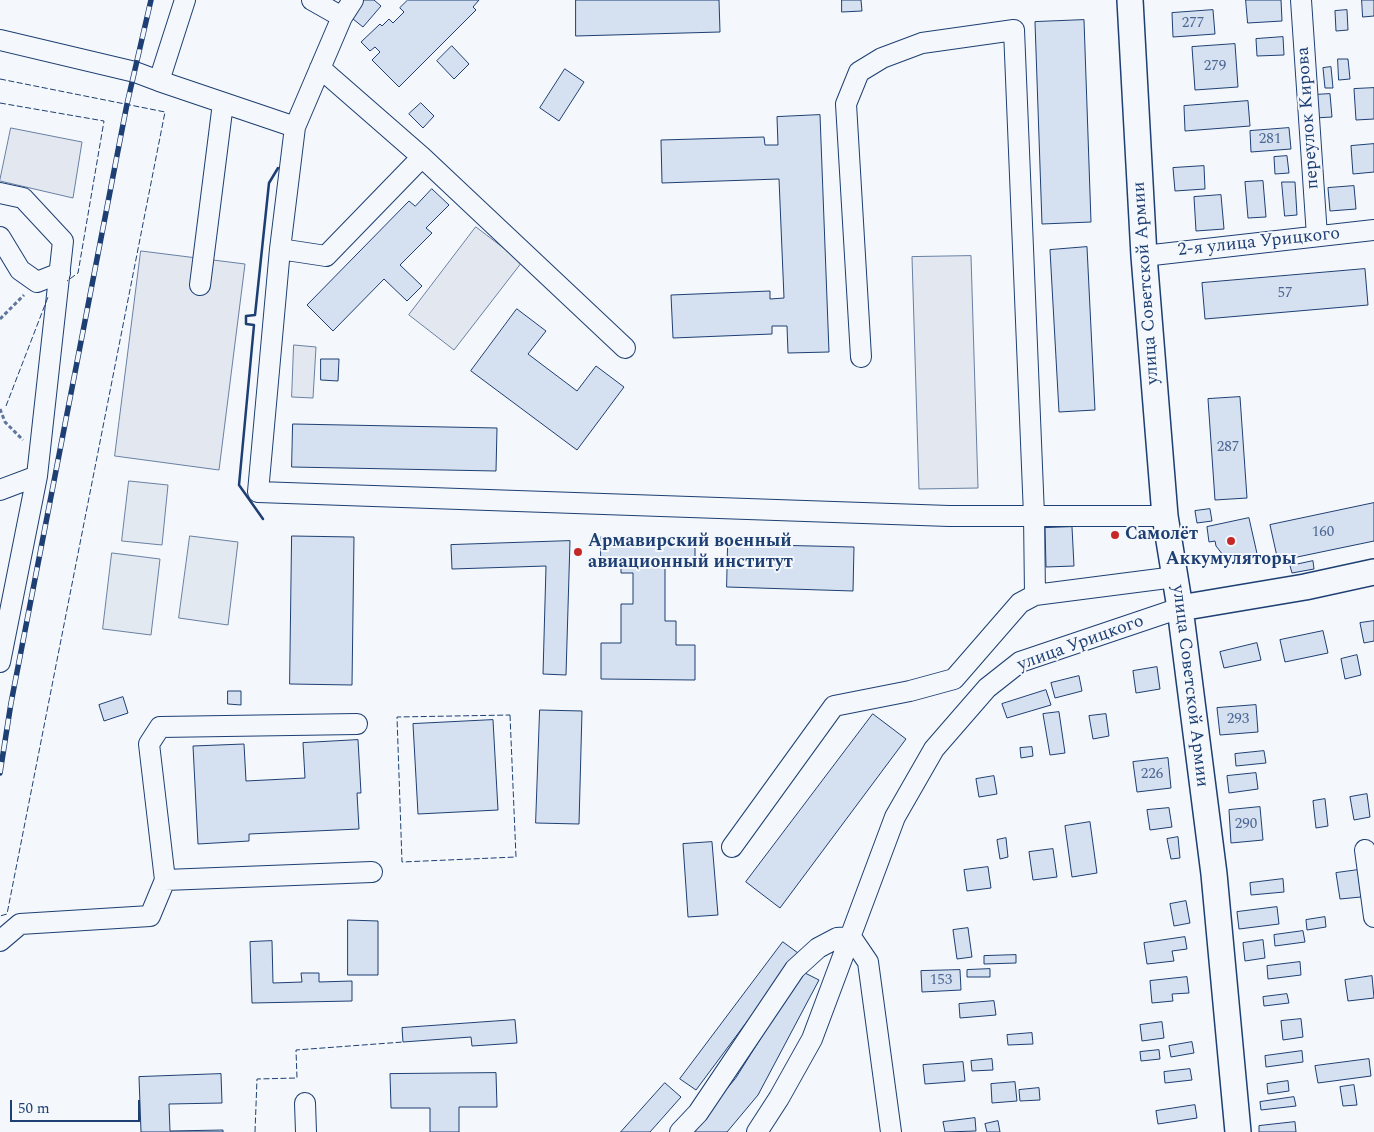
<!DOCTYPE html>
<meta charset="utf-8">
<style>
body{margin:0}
#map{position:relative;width:1374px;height:1132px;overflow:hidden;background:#f4f7fb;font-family:Spectral,serif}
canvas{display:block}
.scale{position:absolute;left:10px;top:1100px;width:130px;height:22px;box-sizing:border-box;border:2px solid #1d3f73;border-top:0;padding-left:6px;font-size:15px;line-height:18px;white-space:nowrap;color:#1d3f73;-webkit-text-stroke:4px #f4f7fb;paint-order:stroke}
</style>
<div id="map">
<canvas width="1374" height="1132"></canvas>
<div class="scale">50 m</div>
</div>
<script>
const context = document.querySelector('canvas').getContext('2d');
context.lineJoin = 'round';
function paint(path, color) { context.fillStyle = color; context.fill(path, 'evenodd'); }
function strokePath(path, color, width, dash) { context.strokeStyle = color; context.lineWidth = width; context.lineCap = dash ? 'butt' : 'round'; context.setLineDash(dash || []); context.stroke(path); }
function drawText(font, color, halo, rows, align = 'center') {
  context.font = font + ' Spectral,serif'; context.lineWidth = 4; context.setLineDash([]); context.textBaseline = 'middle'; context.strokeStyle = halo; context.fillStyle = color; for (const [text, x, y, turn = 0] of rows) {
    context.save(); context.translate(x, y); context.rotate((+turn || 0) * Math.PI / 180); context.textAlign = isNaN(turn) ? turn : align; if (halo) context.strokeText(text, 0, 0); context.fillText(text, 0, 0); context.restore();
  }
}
const green = new Path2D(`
 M129 481 168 485 162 545 122 541Z
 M190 536 238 542 228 625 179 618Z
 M112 553 160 559 151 635 103 629Z`);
paint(green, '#e3e9f0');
strokePath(green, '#687fa3', 1);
const parking = new Path2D(`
 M11 128 82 142 73 198 0 181Z
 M476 227 522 262 454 350 409 315Z
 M141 251 245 264 219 470 115 456Z
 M971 256 978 488 919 489 912 257Z
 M294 345 316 347 313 398 292 397Z`);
paint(parking, '#e3e8f0');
strokePath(parking, '#687fa3', 1);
const building = new Path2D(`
 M361 0H374L381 6 363 27 348 15Z
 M408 0H479L473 7 476 10 399 87 372 60 380 52 375 47 370 51 361 42 380 24 382 26 389 19 393 23 404 12 400 8Z
 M576 0H719L720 32 576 36Z
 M842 0H861L862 11 842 12Z
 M1246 0H1281L1282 21 1248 23Z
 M1362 0H1374V16L1363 17Z
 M1213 10 1215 34 1173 37 1172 13Z
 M1347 10 1348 30 1336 31 1335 11Z
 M1084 20 1091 222 1042 224 1035 22Z
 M1283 37 1284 55 1257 56 1256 39Z
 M1235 44 1238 87 1195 90 1192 47Z
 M452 46 469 64 454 79 437 61Z
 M1338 59H1348L1350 79 1339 80Z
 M1331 67 1333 88H1325L1323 68Z
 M565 69 584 82 559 121 540 108Z
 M1374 88V119L1356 120 1354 89Z
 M1330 94 1332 117 1314 118 1313 95Z
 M1248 101 1250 126 1185 131 1184 106Z
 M421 103 434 116 423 128 409 114Z
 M820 115 829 352 788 353 787 326H772V334L673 338 671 295 770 291V299L784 298 779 179 662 183 661 140 764 137 765 145H778L777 117Z
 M1289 128 1291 149 1251 152 1250 131Z
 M1374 144V172L1353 174 1351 146Z
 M1287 156 1289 173 1275 174 1274 157Z
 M1204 166 1205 189 1175 191 1173 168Z
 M1263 181 1266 217 1248 218 1245 182Z
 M1282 182H1295L1297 215 1285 216Z
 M1354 186 1356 209 1330 211 1328 188Z
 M432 189 449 205 426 228 432 233 400 265 422 286 407 301 384 279 333 331 307 305 409 201 415 206Z
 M1221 195 1224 229 1196 231 1194 197Z
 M1087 247 1095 410 1059 412 1050 250Z
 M1365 269 1368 305 1205 319 1202 283Z
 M517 309 546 331 528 354 577 391 596 366 624 387 577 450 471 371Z
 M321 359H339L338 381 321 380Z
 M1240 397 1247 498 1215 500 1208 399Z
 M293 424 497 428 496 471 292 467Z
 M1374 503V541L1278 561 1270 525Z
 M1210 509 1212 521 1197 523 1195 511Z
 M1249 518 1258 558 1241 562 1239 556 1235 558 1223 555 1216 546 1215 541 1209 542 1207 527Z
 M1072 527 1074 566 1046 567 1045 528Z
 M292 536 354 537 352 685 290 684Z
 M601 537 695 538V566H665V621H676V645H695V680L601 679V643H621V604H633V573H621V567H601Z
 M570 541 566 675 543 674 546 566 452 569 451 545Z
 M728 544 854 547 853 591 727 587Z
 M1313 561 1314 569 1292 573 1290 566Z
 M1374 621V641L1364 643 1360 623Z
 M1323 631 1328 653 1285 662 1280 640Z
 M1257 643 1261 660 1224 668 1220 652Z
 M1357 655 1361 675 1345 679 1341 659Z
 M1157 667 1160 689 1136 693 1133 671Z
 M1079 676 1082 691 1055 698 1051 683Z
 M1046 690 1051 705 1007 718 1002 704Z
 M228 691H241V705L228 704Z
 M123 697 128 713 104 721 99 705Z
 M1256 705 1258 732 1220 735 1217 708Z
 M540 710 582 711 579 824 536 823Z
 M1059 712 1065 753 1050 755 1043 714Z
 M873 714 906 739 780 908 746 882Z
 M1106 714 1109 736 1093 739 1089 716Z
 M493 720 498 810 418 814 413 724Z
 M358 740 361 793H357L359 829 249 834V841L198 844 193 746 244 744 246 781 305 778 303 743Z
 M1032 747 1033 756 1021 758 1020 748Z
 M1264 751 1266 763 1236 766 1235 754Z
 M1168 758 1171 788 1137 792 1133 762Z
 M1256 773 1258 789 1229 793 1227 776Z
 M994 776 997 794 979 797 976 779Z
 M1367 794 1370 817 1354 820 1350 797Z
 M1325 799 1328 826 1316 828 1313 801Z
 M1260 807 1263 840 1231 843 1229 810Z
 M1169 808 1172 827 1150 830 1147 810Z
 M1090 822 1097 873 1072 877 1065 826Z
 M1178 837 1180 858 1171 859 1167 839Z
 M1006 838 1008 857 1000 859 997 840Z
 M712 842 718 915 688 917 683 844Z
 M1053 849 1057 877 1033 880 1029 852Z
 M988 867 991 888 967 891 964 870Z
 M1358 870 1361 897 1340 899 1336 873Z
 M1283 879 1284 892 1251 895 1250 883Z
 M1186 901 1190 923 1174 926 1170 904Z
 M1277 907 1279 924 1239 929 1237 912Z
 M1325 917 1326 927 1307 930 1306 920Z
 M348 920 378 921V975H348Z
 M968 928 972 957 957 959 953 930Z
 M1303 931 1305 942 1275 946 1274 935Z
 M1185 937 1187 949 1172 951 1174 961 1147 964 1144 943Z
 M1263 940 1265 958 1245 961 1243 943Z
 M272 941 273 983 302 982 301 973H319V982L352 981V1001L252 1003 250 942Z
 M783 942 798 953 696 1090 680 1079Z
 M1016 955V963L984 964V956Z
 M1300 962 1301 975 1268 979 1267 966Z
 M990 969V977H967V970Z
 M960 970 961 990 922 992 921 971Z
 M803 972 819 980 758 1095 727 1132H690L735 1079Z
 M1372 976 1374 998 1348 1001 1345 980Z
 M1187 977 1189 993 1172 994 1173 1001 1152 1003 1150 981Z
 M1287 994 1289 1003 1264 1006 1263 997Z
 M994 1001 996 1015 960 1018 959 1004Z
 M1301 1019 1303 1037 1283 1040 1281 1021Z
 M515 1020 517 1043 472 1046 471 1037 403 1042 402 1028Z
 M1162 1022 1164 1038 1142 1041 1140 1025Z
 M1032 1033 1033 1044 1008 1045 1007 1035Z
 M1192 1042 1194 1053 1171 1057 1169 1046Z
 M1159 1050 1160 1059 1141 1061 1140 1052Z
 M1302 1051 1303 1062 1266 1067 1265 1056Z
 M992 1059 993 1070 972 1071 971 1061Z
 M1369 1059 1371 1076 1318 1083 1315 1066Z
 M963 1062 965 1081 925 1084 923 1065Z
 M1190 1069 1192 1080 1165 1083 1164 1072Z
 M496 1073 497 1107H459V1132H430V1108H391L390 1074Z
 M221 1074 222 1103 169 1104 170 1131 223 1130V1132H141L139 1077Z
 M1288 1081 1289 1091 1268 1094 1267 1084Z
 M1015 1082 1017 1101 992 1103 991 1084Z
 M665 1083 681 1097 650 1132H621Z
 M1354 1085 1357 1105 1343 1106 1340 1087Z
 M1039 1088 1040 1100 1020 1101 1019 1090Z
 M1294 1097 1296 1106 1261 1110 1260 1102Z
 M1195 1105 1197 1118 1158 1124 1156 1111Z
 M975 1118 976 1131 945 1132 943 1122Z
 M998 1121 1000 1132H987L985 1124Z
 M1295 1122 1296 1132H1259V1126Z`);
paint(building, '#d5e0f0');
strokePath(building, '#1d3f73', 1);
const minor = new Path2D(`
 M312 0 342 17
 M1301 0 1317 236
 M0 40 135 72 159 81 295 127 280 249 258 492 949 516H1165
 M320 68 422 157 625 348
 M159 81 185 0
 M295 127 342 17 353 0
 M0 193 23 198 63 241 37 476 0 662
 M0 237 20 270 37 282 60 273
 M280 249 326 256 422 157
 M1144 256 1374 230
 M200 285 223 103
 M861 357 846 104 859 72 882 58 922 43 1014 30 1034 515 1035 595
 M0 490 37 476
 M732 847 834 706 910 691 954 679 1020 603 1035 595 1175 577
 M1365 850 1374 917
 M165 880 372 872
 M851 937 868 962 891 1132
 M0 941 20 924 150 916 165 880 149 744 160 727 357 724
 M305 1103 306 1132
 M680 1132 698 1113 795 969 818 948 837 938 851 937
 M757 1132 779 1098 812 1039 895 817 934 749 987 688 1020 662 1180 608`);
const major = new Path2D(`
 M1130 0 1144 256 1165 516 1180 608 1214 874 1238 1132
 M1180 608 1305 587 1374 572`);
strokePath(minor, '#1d3f73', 22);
strokePath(major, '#1d3f73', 28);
strokePath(new Path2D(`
 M0 319 24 295
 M0 409 5 422 23 440`), '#5e769c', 3, [4, 2.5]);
strokePath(minor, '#f4f7fb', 20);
strokePath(major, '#f4f7fb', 25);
const rail = new Path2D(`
 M0 773 11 703 127 104 151 0`);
strokePath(rail, '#1d3f73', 5.5);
strokePath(rail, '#f4f7fb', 4, [11]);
strokePath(new Path2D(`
 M0 79 165 112 7 914 0 916
 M0 103 104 121 78 273 67 281
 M6 406 48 297
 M510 715 516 857 402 862 397 717Z
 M255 1132 257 1079 297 1078 296 1050 403 1042`), '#1d3f73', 1, [6, 2.5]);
strokePath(new Path2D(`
 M263 519 239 485 254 325 246 324V316L255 315 269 183 278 168`), '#1d3f73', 2.5);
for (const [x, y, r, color] of [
 [1115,535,5,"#c62828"],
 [1231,541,5,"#c62828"],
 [578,552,5,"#c62828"]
]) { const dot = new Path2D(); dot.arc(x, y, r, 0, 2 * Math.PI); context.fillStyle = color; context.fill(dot); strokePath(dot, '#f4f7fb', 2); }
drawText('15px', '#4b6792', null, [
 ["277",1193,24],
 ["279",1215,67],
 ["281",1270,140],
 ["57",1285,294],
 ["287",1228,448],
 ["160",1323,533],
 ["293",1238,720],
 ["226",1152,775],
 ["290",1246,825],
 ["153",941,981]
]);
drawText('18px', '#1d3f73', '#f4f7fb', [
 ["переулок Кирова",1309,118,-94],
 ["2-я улица Урицкого",1259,243,-6],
 ["улица Советской Армии",1147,283,-94],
 ["улица Урицкого",1081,644,-20],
 ["улица Советской Армии",1189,686,83]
]);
drawText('bold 18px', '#1d3f73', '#f4f7fb', [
 ["Самолёт",1125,535],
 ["Армавирский военный",588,542],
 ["авиационный институт",588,563],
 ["Аккумуляторы",1231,560,"center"]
], 'left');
</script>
